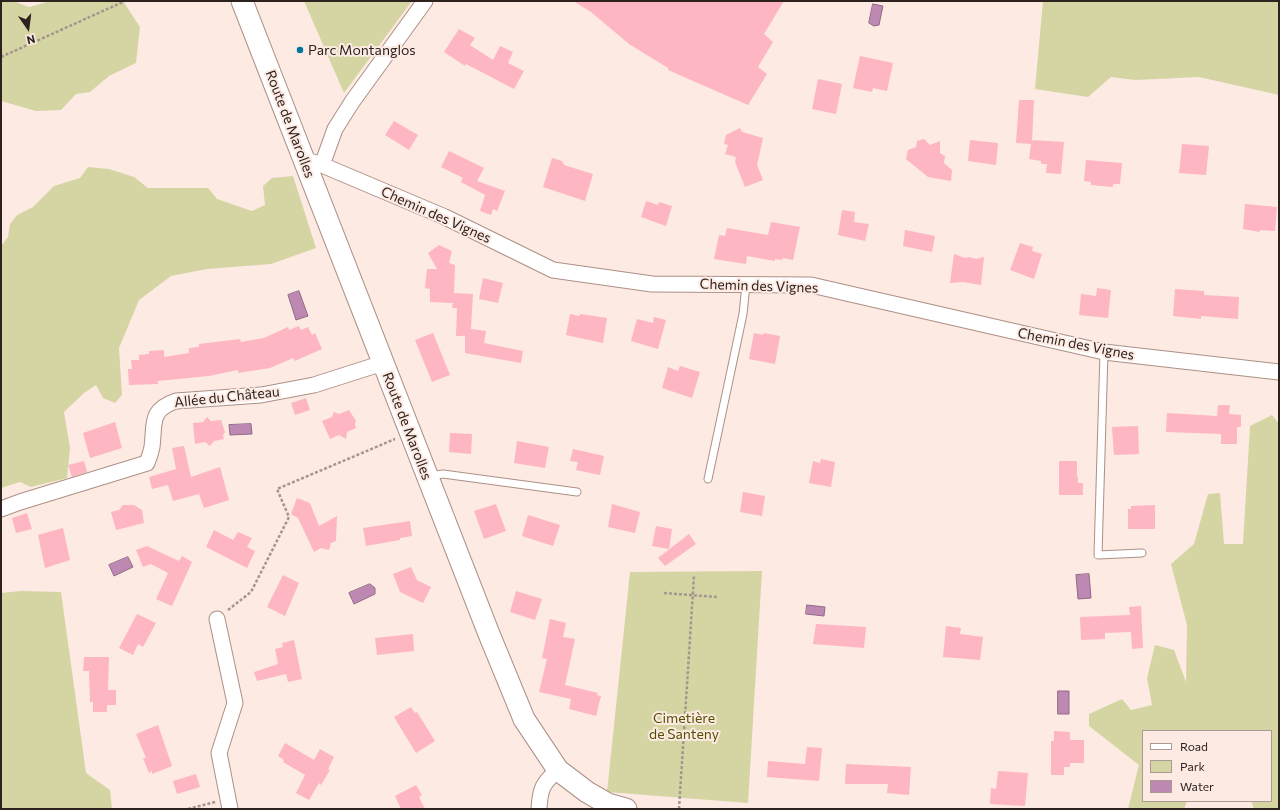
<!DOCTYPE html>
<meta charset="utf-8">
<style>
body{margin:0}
#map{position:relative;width:1280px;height:810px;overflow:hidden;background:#fdeae3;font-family:Commissioner,sans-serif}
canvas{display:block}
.frame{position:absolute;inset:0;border:2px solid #2e221e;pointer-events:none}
.legend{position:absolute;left:1142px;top:730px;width:130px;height:72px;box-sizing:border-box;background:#fdeae3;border:1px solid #aa9a94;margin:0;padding:5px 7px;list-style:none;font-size:12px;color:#2e221e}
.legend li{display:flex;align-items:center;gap:8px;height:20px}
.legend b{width:20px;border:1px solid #aa9a94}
.north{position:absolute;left:8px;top:8px;width:40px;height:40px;-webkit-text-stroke:3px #fdeae3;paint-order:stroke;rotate:166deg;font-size:11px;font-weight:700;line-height:16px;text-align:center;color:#2e221e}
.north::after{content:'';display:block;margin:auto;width:14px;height:18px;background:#2e221e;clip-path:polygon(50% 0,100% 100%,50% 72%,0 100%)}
</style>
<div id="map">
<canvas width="1280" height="810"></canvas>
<div class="frame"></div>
<ul class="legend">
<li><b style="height:5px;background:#fff"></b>Road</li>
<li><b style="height:11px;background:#d5d5a4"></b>Park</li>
<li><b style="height:11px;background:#bd89b3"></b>Water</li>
</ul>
<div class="north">N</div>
</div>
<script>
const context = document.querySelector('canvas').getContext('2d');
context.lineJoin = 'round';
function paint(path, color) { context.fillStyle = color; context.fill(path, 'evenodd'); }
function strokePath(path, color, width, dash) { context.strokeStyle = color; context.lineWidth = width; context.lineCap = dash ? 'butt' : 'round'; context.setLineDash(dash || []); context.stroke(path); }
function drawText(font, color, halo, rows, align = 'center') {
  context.font = font + ' Commissioner,sans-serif'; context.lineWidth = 4; context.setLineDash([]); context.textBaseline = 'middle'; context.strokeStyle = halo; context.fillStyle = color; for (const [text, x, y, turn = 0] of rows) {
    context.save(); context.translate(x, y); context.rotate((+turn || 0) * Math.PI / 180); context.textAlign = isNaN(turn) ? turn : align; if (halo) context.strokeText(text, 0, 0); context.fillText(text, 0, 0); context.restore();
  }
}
paint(new Path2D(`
 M1 1H13L29 7 51 1H123L140 27 136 63 109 76 90 92 76 94 61 110 36 111 1 101Z
 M304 1H412L344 93Z
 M1043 1H1279V95L1199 77 1135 80 1111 77 1088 97 1035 89Z
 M88 167 109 169 134 177 148 188H208L217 199 252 211 265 205 263 186 272 178 293 176 316 248 271 264 207 269 171 276 139 300 119 348 122 395 115 403 103 398 96 385 84 393 64 412 70 448 67 478 31 487 20 482 1 488V246L8 237 10 224 17 215 33 207 54 186 80 178Z
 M1272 415 1279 424V809H1254L1251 801H1271V731H1143V801H1187L1184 809H1128L1139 765 1089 726V714L1122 699 1131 710 1152 705 1147 678 1155 645 1174 650 1186 682 1187 625 1171 564 1194 544 1208 494 1220 493 1224 544H1243L1250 426Z
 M762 571 748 803 607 792 630 572Z
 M21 591 61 592 86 773 110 790 112 809H1V593Z`), '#d5d5a4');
const water = new Path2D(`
 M873 4 883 6 879 25 874 26 869 23Z
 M299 291 308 316 296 320 288 295Z
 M251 424 252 434 230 435 229 425Z
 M128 557 133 567 114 576 109 565Z
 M1089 574 1091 598 1078 599 1076 575Z
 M370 584 375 588V594L354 604 349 593Z
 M807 605 825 607 824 616 806 614Z
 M1058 691H1069V714H1058Z`);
paint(water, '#bd89b3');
strokePath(water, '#926a86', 1);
paint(new Path2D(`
 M573 1H784L764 34 773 42 758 67 767 74 748 105 668 70V68L629 44 591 12Z
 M459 29 475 38 470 45 493 60 500 46 513 52 508 63 524 71 514 89 466 64 465 66 444 52Z
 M860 56 893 63 887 91 873 88 872 92 853 88Z
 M818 79 842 84 836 114 812 109Z
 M1019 100H1034L1032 142V140L1064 142 1061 174 1046 173 1047 164H1041V161L1029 159 1031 144 1016 143Z
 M394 121 418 135 409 150 385 135Z
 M740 128 742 132 763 138 757 165 763 180 745 187 735 162 736 157 725 154 728 145 724 144 726 135Z
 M924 139 930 145 940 141V153L945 156 944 163 952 170 951 181 928 177 906 159 908 150 916 147 917 141Z
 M970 140 998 143 996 165 968 161Z
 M1182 144 1209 146 1206 175 1179 173Z
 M449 151 484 168 477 181 505 191 497 211 493 209 491 215 480 211 485 195 461 182 463 178 441 167Z
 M552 158 562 161 564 165 593 174 585 201 543 187Z
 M1086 160 1122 163 1120 184H1113V187L1091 185V182L1084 181Z
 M646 201 658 205 659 202 672 206 666 226 641 217Z
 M1245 204 1277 207 1275 231 1260 230V232L1243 229Z
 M842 210 855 212 854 222 869 224 865 241 838 235Z
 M771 222 800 227 793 260 783 258 782 260 775 259V261L747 256 746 264 714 259 719 235 725 236 727 228 768 235Z
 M905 230 935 236 932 252 903 246Z
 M1020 243 1033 247 1032 251 1042 254 1034 279 1010 270Z
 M439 245 452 251 449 263 455 265 454 293 473 294 471 329 486 331 484 343 523 351 521 363 465 353V336H456L457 308H452L453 303 430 302V289L425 288 427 269H437L428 253Z
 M954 254 965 258 969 257 976 259 984 257 981 285 963 282 950 283Z
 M483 278 503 283 498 303 479 299Z
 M1097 288 1111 290 1108 318 1079 315 1081 294 1096 296Z
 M1175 289 1204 291V295L1239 297 1238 319 1201 316V319L1173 316Z
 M570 314 579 316 580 314 607 318 603 343 566 335Z
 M654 317 666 320 658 349 631 341 637 319 653 323Z
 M299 326 301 330 308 327 312 335 315 333 322 349 295 361 293 358 270 368 238 373V370L209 376 158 381V384L129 385 128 369H132L131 360H139V355L149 354V351L164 350V357L189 353V348L199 347V344L240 339 241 342 264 338 288 327 289 330Z
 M433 333 450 375 432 382 415 340Z
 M754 333 763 335 764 333 780 336 775 364 749 359Z
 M680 366 700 372 692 398 662 388 668 367 678 371Z
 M306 398 310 410 295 415 291 403Z
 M1218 405H1230L1229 414 1241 415V427H1237V444H1221V434L1166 432 1167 413 1217 416Z
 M349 410 356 421 355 424 356 428 347 432 346 439 339 435 330 439 322 421 332 417 334 412 339 414Z
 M207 417 211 421 221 420 225 432 223 435 224 439 214 441 210 446 205 442 195 444 193 423 203 422Z
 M115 422 122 448 90 458 83 433Z
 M1138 426 1139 454 1114 455 1112 427Z
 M450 433 472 434 471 454 449 452Z
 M517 441 549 447 545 468 514 463Z
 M184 446 191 477 220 467 229 500 204 508 199 494 173 501 168 485 152 489 149 477 176 469 172 448Z
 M573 449 604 456 600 475 576 470 578 462 570 461Z
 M821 459 835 462 831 487 809 483 813 461 820 463Z
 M84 461 87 472 72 477 68 465Z
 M1059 461H1077V477H1078V483H1083V495H1059Z
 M743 492 765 496 762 516 740 512Z
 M297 498 310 503 319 526 337 516 336 541 331 543 329 550 321 548 314 552 298 518 291 514Z
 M496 504 506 531 484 539 474 511Z
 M612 504 640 512 635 533 608 527Z
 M123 505H134L142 510 144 523 116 530 111 512 119 510Z
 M1155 505V529H1128V509H1131V506Z
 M27 513 32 529 16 533 12 518Z
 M528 515 560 525 553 546 522 536Z
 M410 521 412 536 400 538V540L366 546 363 528Z
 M656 526 672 529 669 549 652 546Z
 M63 528 70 560 45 568 38 535Z
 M214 530 233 540 238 532 252 538 247 547 255 551 247 568 206 547Z
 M689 534 696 544 665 566 658 558Z
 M147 546 179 561 182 556 192 562 172 606 156 599 168 573 151 564 143 567 136 550Z
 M411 567 417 580 431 587 423 603 400 592 393 574Z
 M283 575 299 583 285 616 267 607Z
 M516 591 542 599 535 620 510 612Z
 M1141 606 1143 648 1132 649 1131 632 1105 633V639L1081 640 1080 617 1130 615 1129 607Z
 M137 614 156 623 143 647 138 644 133 655 119 648Z
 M550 619 566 623 563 637 575 639 565 685 598 693 597 695 601 696 596 716 569 709 571 699 539 692 547 659 542 658Z
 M816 624 866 627 864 648 813 644Z
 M946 626 961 628 960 634 983 637 980 660 943 657Z
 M413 634 414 651 377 655 375 638Z
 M294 640 302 679 288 682 286 674 257 681 254 672 278 664 275 649 283 647 282 643Z
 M84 657H109L108 690H116V705H107V712H93V702H90L89 671H83Z
 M411 707 415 713 417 712 435 741 416 753 394 717Z
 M158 725 172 766 152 774V771L149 773 143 758H146L136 734Z
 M1054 731 1070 732V740H1084V763H1070V767H1064V775H1051V741H1054Z
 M285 743 314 760 320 749 334 757 328 769 330 770 321 785 319 783 309 800 296 793 305 775 283 762 284 760 278 756Z
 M807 747 822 748 819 781 767 777 768 761 805 764Z
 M846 764 911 767 909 795 887 793 888 784H845Z
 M998 771 1028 773 1025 806 990 804 991 788 996 789Z
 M196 774 200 787 177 794 173 781Z
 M416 785 422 795 419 797 425 809H401L395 796Z`), '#fdb6c2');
const lane = new Path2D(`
 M1104 352 1098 555 1142 553
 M429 476 443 474 577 492
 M708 479 743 314 746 285`);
const street = new Path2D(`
 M303 159 322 165 445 217 553 270 652 284 811 285 1104 352 1279 372
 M322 165 335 129 352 102 425 1
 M1 509 20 502 147 463C149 458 151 452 152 447 155 424 149 410 176 401L261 395 314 385 383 363
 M217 619 235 703 219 753 230 809
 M539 809C540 788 543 783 558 770`);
const secondary = new Path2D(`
 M242 1 489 634 524 719 558 770 587 792 608 804 626 809`);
strokePath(lane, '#ad9086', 9);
strokePath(street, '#ad9086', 17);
strokePath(secondary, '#ad9086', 23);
strokePath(new Path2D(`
 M1 57 125 1
 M664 593 717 597
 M228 610 251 592 289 517 277 489 395 439
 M188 809 215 802
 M679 809 694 576`), '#a5958f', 2.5, [3, 2]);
strokePath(lane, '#fff', 7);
strokePath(street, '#fff', 15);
strokePath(secondary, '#fff', 21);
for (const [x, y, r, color] of [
 [300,50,4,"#01739d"]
]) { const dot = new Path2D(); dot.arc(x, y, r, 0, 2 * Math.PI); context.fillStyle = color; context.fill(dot); strokePath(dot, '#fdeae3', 1.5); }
drawText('14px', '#2e221e', '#fdeae3', [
 ["Parc Montanglos",308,50]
], 'left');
drawText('14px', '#2e221e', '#fdeae3', [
 ["Route de Marolles",290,124,69],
 ["Chemin des Vignes",436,215,24],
 ["Chemin des Vignes",759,286,2],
 ["Chemin des Vignes",1076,344,11],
 ["Allée du Château",227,397,-6],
 ["Route de Marolles",407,426,69]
]);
drawText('14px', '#535100', '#fdeae3', [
 ["Cimetière",684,718],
 ["de Santeny",684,734]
]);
</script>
